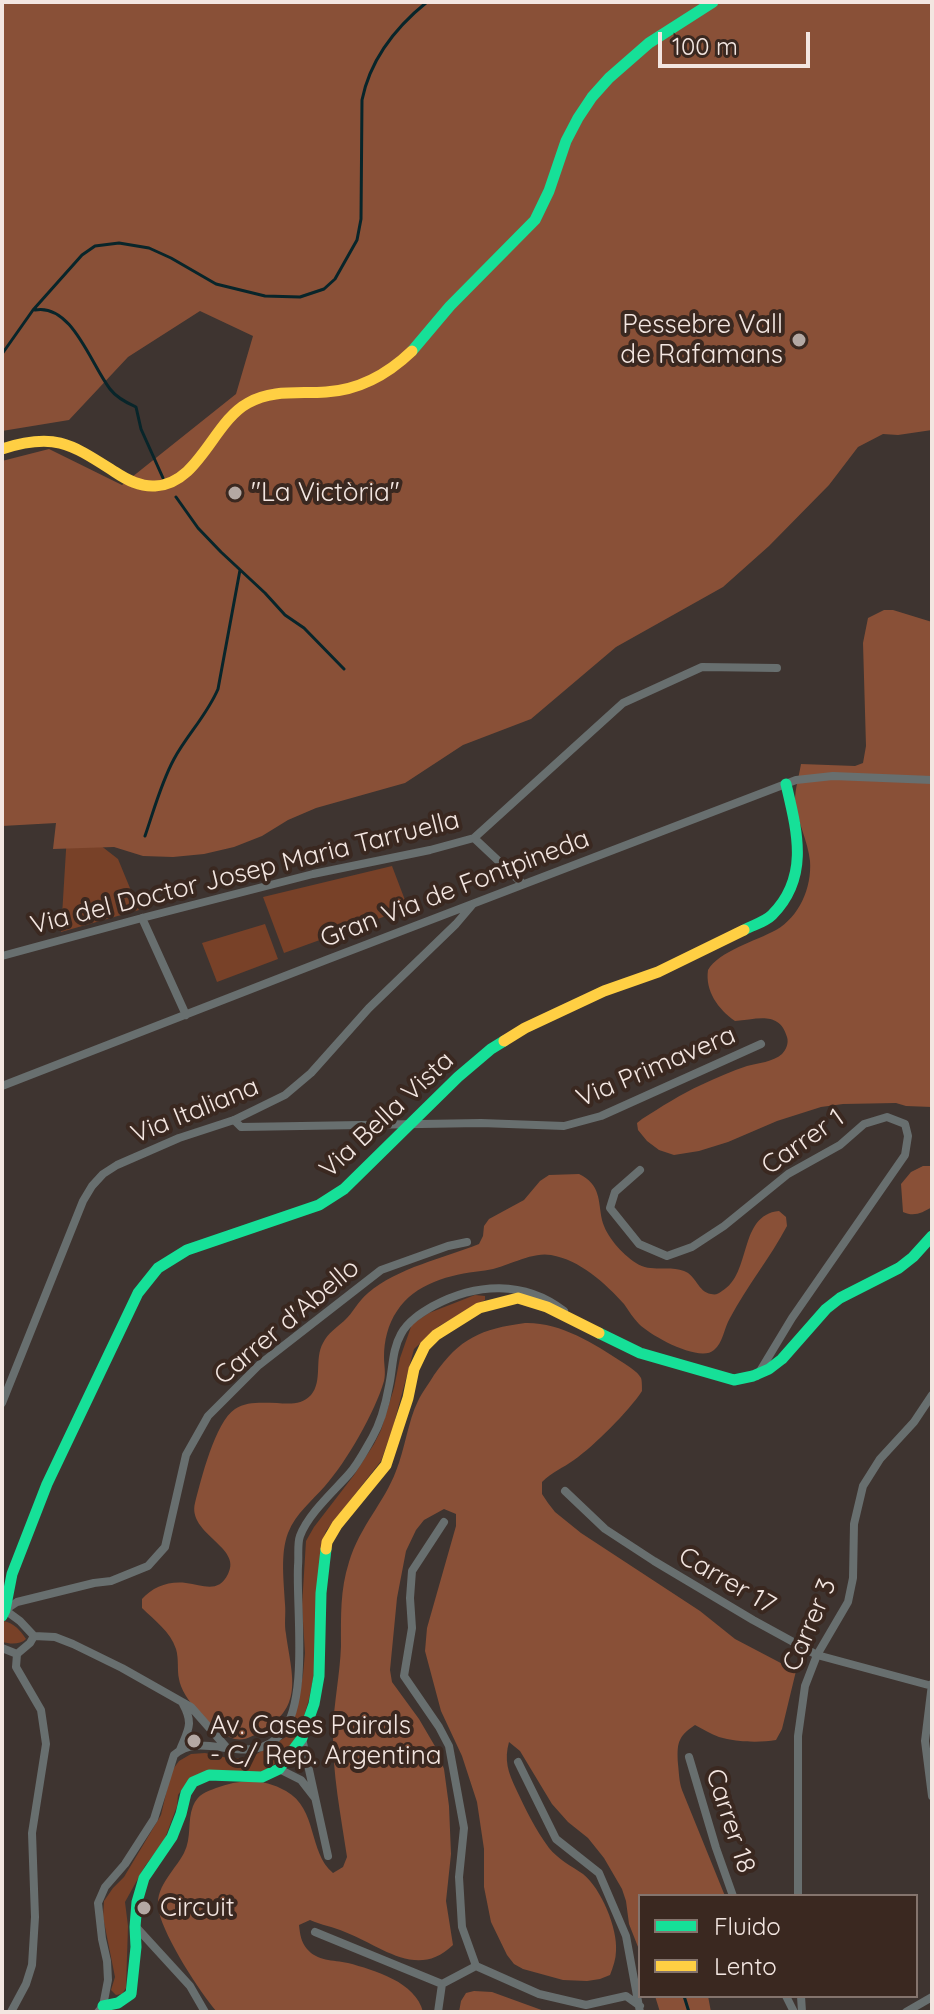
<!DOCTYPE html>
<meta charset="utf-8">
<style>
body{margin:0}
#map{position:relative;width:934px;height:2014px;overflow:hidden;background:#3e3430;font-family:Quicksand,sans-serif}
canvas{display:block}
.frame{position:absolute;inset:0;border:4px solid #f3e6e1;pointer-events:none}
.legend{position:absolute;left:638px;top:1894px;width:280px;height:104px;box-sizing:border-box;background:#3a2820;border:2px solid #84746d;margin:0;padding:10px 14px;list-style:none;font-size:24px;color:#f3e6e1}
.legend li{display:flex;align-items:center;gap:16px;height:40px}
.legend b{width:40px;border:2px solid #84746d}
.scale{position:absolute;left:658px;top:32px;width:152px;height:36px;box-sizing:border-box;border:4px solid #f3e6e1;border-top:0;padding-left:10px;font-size:24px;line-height:28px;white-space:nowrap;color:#f3e6e1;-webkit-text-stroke:6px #3a2820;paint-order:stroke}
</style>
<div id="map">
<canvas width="934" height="2014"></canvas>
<div class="frame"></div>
<ul class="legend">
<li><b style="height:10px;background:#16e098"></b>Fluido</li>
<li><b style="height:10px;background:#ffcf43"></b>Lento</li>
</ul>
<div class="scale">100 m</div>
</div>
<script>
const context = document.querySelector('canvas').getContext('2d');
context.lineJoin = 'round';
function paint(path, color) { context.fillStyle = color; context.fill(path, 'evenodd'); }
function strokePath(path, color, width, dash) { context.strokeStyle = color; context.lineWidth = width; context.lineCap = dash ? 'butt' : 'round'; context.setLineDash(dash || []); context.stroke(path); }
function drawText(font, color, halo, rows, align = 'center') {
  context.font = font + ' Quicksand,sans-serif'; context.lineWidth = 8; context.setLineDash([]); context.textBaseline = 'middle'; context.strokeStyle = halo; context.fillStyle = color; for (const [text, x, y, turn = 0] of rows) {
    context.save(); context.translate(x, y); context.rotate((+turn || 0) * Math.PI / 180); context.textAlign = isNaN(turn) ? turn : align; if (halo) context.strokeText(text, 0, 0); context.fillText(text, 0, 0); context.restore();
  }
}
paint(new Path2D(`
 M67 834 91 838 118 859 139 910 61 932Z
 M392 866 408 908 284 953 263 897Z
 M265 924 278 959 217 982 202 943Z
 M475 1295 485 1296V1300L439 1326 414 1349 393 1427 381 1461 326 1531 321 1545 314 1674 309 1699 301 1727 289 1750 276 1763 263 1772 206 1771 190 1778 178 1795 177 1806 164 1841 145 1866 125 1902 128 1926 126 1988 122 1994 116 1995 111 1990 115 1977 103 1917 104 1901 113 1888 124 1877 161 1815 171 1772 179 1761 191 1754 205 1753 233 1759 253 1756 286 1737 295 1715 303 1675 305 1653 302 1606 306 1541 314 1527 354 1475 374 1444 381 1430 394 1388 400 1358 412 1324 429 1313Z
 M4 1621C15 1624 20 1630 26 1639 20 1645 10 1644 2 1642Z`), '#784128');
paint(new Path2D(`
 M2 2H932V430L898 435 883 434 858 447 829 485 769 546 723 587 616 647 531 719 463 745 405 783 316 808 288 820 262 836 234 847 204 854 173 857 143 856 114 847 53 849 56 823 2 826V461L49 449 122 485 236 394 253 336 200 311 128 357 69 420 2 431Z
 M884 610H893L932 622V1107L906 1106 896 1103 843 1104 821 1107 777 1121 728 1142 699 1151 674 1155 659 1150 647 1141 638 1130 637 1123 642 1119C661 1107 681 1094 701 1085 716 1078 732 1071 747 1066 758 1063 773 1062 782 1054 786 1050 789 1043 787 1037 779 1010 756 1020 735 1021 718 1009 705 991 708 970 719 951 756 941 776 930 799 917 812 888 810 861 808 841 797 821 795 801 795 789 799 776 801 764L855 766 863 763 866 746 863 643 868 618Z
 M923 1166H932V1207C922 1213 914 1217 903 1212L901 1184 911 1172Z
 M579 1174C601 1185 598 1200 602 1220 606 1236 622 1254 636 1263 651 1273 669 1265 684 1271 696 1275 698 1292 711 1294 716 1295 718 1294 722 1291 752 1274 738 1215 779 1211L786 1217 787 1226C770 1258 747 1286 730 1318 724 1328 723 1343 714 1350 700 1363 651 1336 639 1324 633 1318 629 1311 624 1304 605 1283 580 1260 551 1255 530 1251 505 1269 481 1271 451 1274 414 1284 397 1311 388 1324 384 1341 384 1357 384 1365 386 1373 384 1381 375 1412 347 1461 325 1486 312 1501 296 1513 288 1533 280 1554 284 1582 285 1604 286 1614 284 1624 286 1634 291 1673 305 1706 263 1730 251 1737 243 1743 229 1737 211 1728 182 1699 179 1679 177 1670 179 1659 176 1649 170 1631 155 1621 142 1608V1599C153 1587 168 1581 186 1583 203 1585 218 1594 228 1574 243 1547 187 1534 195 1503 201 1480 215 1422 235 1409 247 1401 263 1403 277 1403 289 1404 302 1405 311 1395 323 1381 314 1359 323 1343 328 1333 336 1328 344 1321 353 1313 358 1301 368 1293 399 1267 442 1259 479 1244L483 1236 484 1226 489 1219 524 1200 540 1181 549 1175Z
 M525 1323C560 1322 593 1343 622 1362 628 1366 637 1371 641 1378 642 1380 642 1388 642 1391 629 1411 594 1446 574 1460 563 1468 552 1472 542 1482V1494L548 1503 555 1512 581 1533 700 1611 735 1639 796 1671 782 1729 776 1740C759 1743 735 1742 719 1737 711 1734 703 1729 695 1725 677 1737 677 1744 678 1764 679 1773 679 1781 682 1790L725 1896H640V1952L629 1924 626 1901 622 1889 604 1858 588 1838 568 1822 552 1804 520 1751 509 1742C504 1760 508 1772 516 1789 526 1810 535 1829 549 1848 558 1859 571 1866 583 1874 601 1888 618 1929 616 1951 616 1959 613 1967 610 1975L600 1979 587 1981 563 1980 523 1969 514 1964 507 1955 491 1922 484 1887V1849L477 1802 462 1756 441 1711 425 1651 427 1628 456 1526V1514L444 1509 424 1520 416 1530 406 1551 397 1598 390 1670 392 1682 419 1719 436 1748 444 1769 449 1806 451 1854 446 1901 453 1945C417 1980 382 1946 345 1932 334 1927 321 1925 310 1920L299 1925C300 1934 301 1942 307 1949 317 1961 333 1960 348 1963 374 1970 416 1982 423 2012H217C199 1991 165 1938 159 1912 153 1888 174 1872 184 1853 192 1837 187 1821 193 1806 198 1794 206 1792 216 1788 240 1779 263 1778 286 1791 318 1809 308 1852 333 1873L343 1867 347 1857C341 1816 332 1772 333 1730 334 1702 340 1674 341 1646 341 1616 340 1590 349 1562 360 1526 384 1503 396 1471 405 1449 408 1421 418 1401 422 1392 429 1384 434 1375 460 1338 481 1329 525 1323Z
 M474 1991 492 1992 547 2012H459L461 2001 466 1993Z
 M655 1996H708L711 2012H660Z`), '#895037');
strokePath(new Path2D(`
 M35 310C72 303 91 365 110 389 116 397 127 403 136 407L141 429 163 478
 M2 354 33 310 82 255 95 246 119 243 149 248 171 258 216 284 265 296 300 297 324 289 335 279 357 240 361 219 362 100C370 60 396 27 427 2
 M176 497 198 528 221 552 265 593 285 615 304 628 344 669
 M145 836C154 810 161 783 174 759 187 735 207 715 218 689L240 570
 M684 1996 689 2012`), '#08252a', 3);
strokePath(new Path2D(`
 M474 838 523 884
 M142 918 186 1015
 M2 956 142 918 313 874 430 850 474 838 623 703 702 667 777 668
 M2 1086 326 960 796 780 833 776 932 780
 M234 1120 241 1127 481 1123 564 1126 601 1116 761 1044
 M640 1170 615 1192 610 1208 639 1244 667 1256 692 1247 724 1226 788 1174 840 1145 864 1124 887 1117 905 1124 908 1136 905 1155 792 1318 757 1376
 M2 1403 83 1201 92 1186 103 1174 117 1165 179 1138 234 1120 285 1095 311 1073 369 1008 456 924 473 904
 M565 1491 605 1529 654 1561 753 1620 817 1655 932 1686
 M444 1522 412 1571 410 1598 412 1628 404 1676 439 1727 449 1746 464 1828 459 1877 462 1927 476 1966 539 1994 586 2005 626 1996 640 2006
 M34 1636 55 1637 73 1644 122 1668 191 1707 227 1748
 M2 1648 17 1654 30 1643 34 1636 20 1621 5 1610 17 1602 94 1583 111 1581 148 1566 165 1547 186 1455 208 1416 259 1365 381 1270 448 1246 467 1242
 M932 1684 925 1741 932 1796
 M302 1738 328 1856
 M180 1750C188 1730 194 1724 183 1704
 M689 1757 716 1848 733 1896
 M518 1762 556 1839 599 1873 626 1936 640 2012
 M279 1769 301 1780 315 1798
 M798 1896V1736L805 1686 817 1655 848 1602 853 1578 854 1524 863 1486 880 1459 914 1422 932 1395
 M136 1927 190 1986 205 2012
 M315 1932 442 1984 476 1966
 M786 1996 794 2012
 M801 1996 802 2012
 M11 2012 26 1984 32 1965 35 1917 32 1833 46 1744 41 1710 16 1667 17 1654
 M98 2012 103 2006 108 1980 107 1961 102 1939 98 1903 105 1887 125 1864 154 1819 174 1755C203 1728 250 1771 282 1733 309 1700 296 1609 298 1566 299 1557 297 1544 300 1536 308 1514 334 1491 349 1474 358 1464 365 1450 372 1438 380 1424 386 1403 389 1386 393 1368 392 1350 401 1334 408 1321 421 1313 433 1306 476 1283 524 1280 564 1311
 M438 2012 442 1984
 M906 2012 932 1997`), '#686f6f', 8);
strokePath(new Path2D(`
 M412 351 450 306 535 220 549 191 566 141 578 118 592 97 609 78 649 43 713 2
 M744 930C753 925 765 922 772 915 810 877 797 831 786 784
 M599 1333 640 1353 734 1380 753 1376 769 1369 782 1359 826 1309 840 1298 899 1268 913 1257 932 1236
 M2 1616 5 1610 12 1574 47 1484 138 1293 158 1268 187 1250 319 1205 344 1189 458 1077 491 1049 504 1041
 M103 2006 118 2003 131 1994 136 1947 135 1927 137 1902 144 1878 172 1837 181 1814 186 1793 193 1782 209 1775 262 1777 279 1769 302 1738 314 1704 319 1676 321 1593 326 1549`), '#16e098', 11);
strokePath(new Path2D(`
 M2 449C55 432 71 444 115 472 127 480 140 487 155 486 199 484 213 422 248 403 273 389 299 394 326 392 360 390 388 374 412 351
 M504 1041 525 1028 604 991 658 972 744 930
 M326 1549 327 1542 337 1525 386 1465 408 1398 414 1369 425 1346 436 1335 479 1308 518 1298 547 1307 599 1333`), '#ffcf43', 11);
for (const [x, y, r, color] of [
 [799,340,8,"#b4a8a3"],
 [235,493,8,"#b4a8a3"],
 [194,1741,8,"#b4a8a3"],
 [144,1908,8,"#b4a8a3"]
]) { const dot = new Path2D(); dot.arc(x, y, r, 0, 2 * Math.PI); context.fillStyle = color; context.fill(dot); strokePath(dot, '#3a2820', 3); }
drawText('26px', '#f3e6e1', '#3a2820', [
 ["Pessebre Vall",783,325,"right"],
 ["de Rafamans",783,355,"right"],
 ["\"La Victòria\"",251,493],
 ["Av. Cases Pairals",210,1726],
 ["- C/ Rep. Argentina",210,1756],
 ["Circuit",160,1908]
], 'left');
drawText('26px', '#f3e6e1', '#3a2820', [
 ["Via del Doctor Josep Maria Tarruella",245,873,-14],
 ["Gran Via de Fontpineda",455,889,-21],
 ["Via Primavera",656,1067,-23],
 ["Via Italiana",195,1111,-22],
 ["Via Bella Vista",387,1115,-43],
 ["Carrer 1",803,1142,-35],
 ["Carrer d'Abello",287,1322,-40],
 ["Carrer 17",727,1581,30],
 ["Carrer 3",810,1625,-67],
 ["Carrer 18",730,1821,72]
]);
</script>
